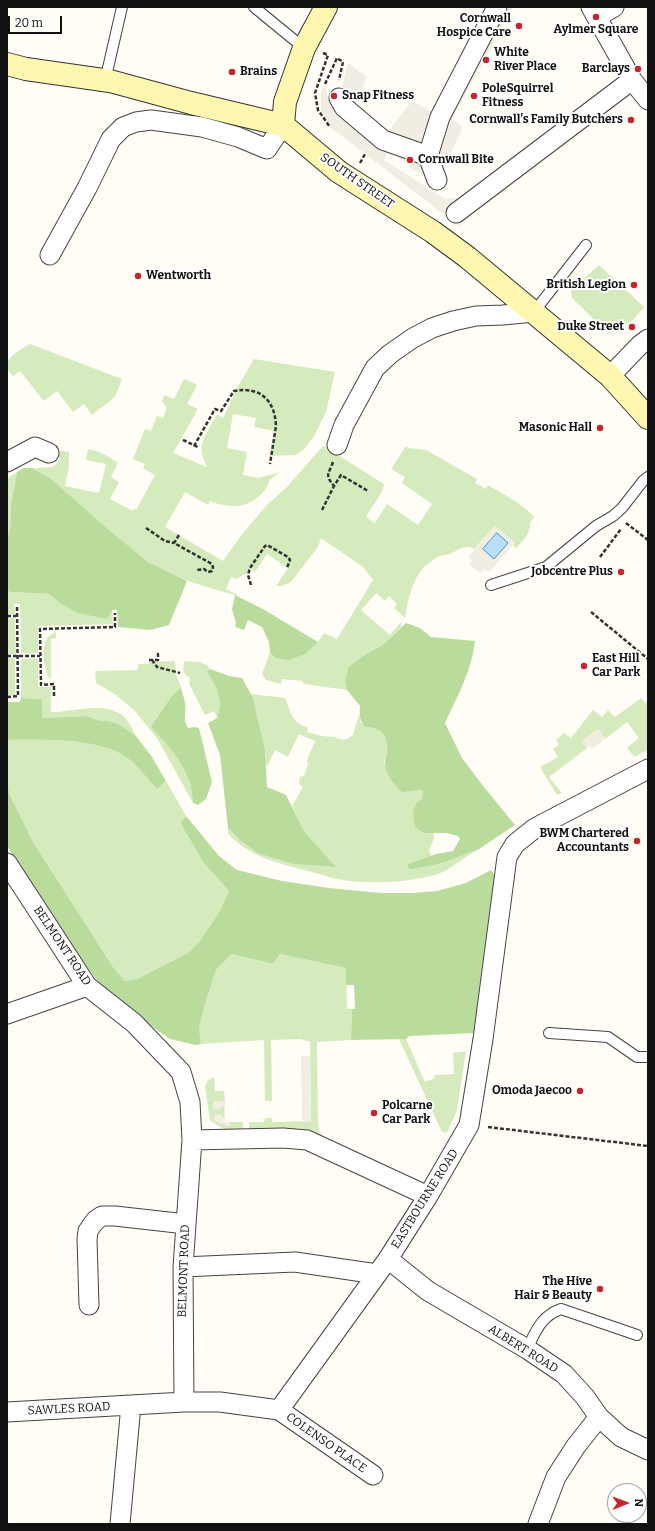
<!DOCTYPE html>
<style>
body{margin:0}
#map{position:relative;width:655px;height:1531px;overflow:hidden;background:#fffdf5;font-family:Bitter,serif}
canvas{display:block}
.frame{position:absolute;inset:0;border:8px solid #111;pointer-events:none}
.north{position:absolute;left:607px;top:1483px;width:40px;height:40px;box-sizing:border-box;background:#fff;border:1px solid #a0a0a0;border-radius:50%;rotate:89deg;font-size:11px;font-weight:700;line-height:16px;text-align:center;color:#111}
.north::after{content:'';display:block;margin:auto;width:14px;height:18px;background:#c4262e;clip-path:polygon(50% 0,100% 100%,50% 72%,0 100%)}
.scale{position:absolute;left:8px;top:16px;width:54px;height:18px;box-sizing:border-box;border:2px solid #111;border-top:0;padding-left:5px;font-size:12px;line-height:14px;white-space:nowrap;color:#111;-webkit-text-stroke:3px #fff;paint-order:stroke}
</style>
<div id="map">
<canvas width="655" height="1531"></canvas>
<div class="frame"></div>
<div class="north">N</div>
<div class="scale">20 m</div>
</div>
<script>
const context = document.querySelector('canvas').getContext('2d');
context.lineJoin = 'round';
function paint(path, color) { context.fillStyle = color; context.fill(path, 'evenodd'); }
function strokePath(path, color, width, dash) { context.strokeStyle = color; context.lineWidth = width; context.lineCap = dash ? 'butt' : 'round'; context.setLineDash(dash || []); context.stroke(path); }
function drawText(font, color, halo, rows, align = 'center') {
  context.font = font + ' Bitter,serif'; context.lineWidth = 4; context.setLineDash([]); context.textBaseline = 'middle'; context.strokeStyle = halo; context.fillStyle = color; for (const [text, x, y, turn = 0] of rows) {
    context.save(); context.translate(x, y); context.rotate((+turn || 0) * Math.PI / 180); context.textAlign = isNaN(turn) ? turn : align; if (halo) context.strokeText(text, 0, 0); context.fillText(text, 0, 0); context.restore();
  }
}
paint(new Path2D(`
 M599 265 644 307 633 320 609 334 572 298 571 290Z
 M30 344 122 379 115 397 92 415 84 404 73 412 57 391 44 401 20 371 13 376 7 369V361C14 354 20 349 30 344Z
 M254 359 335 372 326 412 314 436 305 448 296 455 270 456 275 431 254 427 256 418 233 414 227 448 247 452 243 475 259 478 280 472C277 474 273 477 270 480 268 483 267 488 264 491 249 509 230 509 210 501L208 505 185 492 165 527 223 561 243 533 268 504 286 488 323 446 334 450 341 457 384 484C383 494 371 507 366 517L375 523 387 504 418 525 432 504 402 483 405 477 391 469 406 446 409 448 426 450 477 479 475 483 486 489 488 485C504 495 522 503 534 517L530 523C531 533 522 542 515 549L514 544 515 543 495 526 474 549C467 544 459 549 452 553 446 556 445 554 440 556 438 556 434 559 432 561 413 573 409 596 405 618L394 608 397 604 389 596 385 601 376 593 361 610 390 635 402 621 401 627 384 644 363 656 345 681 347 690 304 684 302 681 282 679 281 684 266 680 262 674 270 652 275 658 318 642 324 633 337 639 373 580 363 567 321 538 318 547 291 582 282 586H276L288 568 267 554 255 572 251 568 249 572 236 579 231 577 226 589 238 595H235C206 587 173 578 147 561 106 534 74 493 32 468L53 467 59 461V452L62 451 69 452V466L65 486 99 493 106 464 86 460 88 449C100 451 108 456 118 463L111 477 119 482 110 499 133 511 134 508 136 510 155 475 143 468 145 464 133 459 145 429 151 431 157 416 163 418C165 413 169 406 162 402L164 395 174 399 184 379 197 385 187 404 198 409 173 453 207 467C206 463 203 459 202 454 199 441 211 426 217 414L223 418 237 388Z
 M17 472 11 505 10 530 7 538V479Z
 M7 590 10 592 49 594 61 604 112 610 113 624 38 626V653H21L20 604H14L15 614H7Z
 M7 618H15L16 654H7Z
 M56 632V638L51 639V680C43 672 42 650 46 640 48 636 52 634 56 632Z
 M8 658H15V695H7Z
 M21 659H38V687H51V712C73 712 102 701 122 715 129 720 132 729 136 736L122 726 104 721 97 720 87 716 42 718V699L21 698Z
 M175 661 176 675 181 687 171 697 152 727C166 743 182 760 189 781 192 788 192 796 193 803L157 738 135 711 116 695 96 683 95 671 138 670V664H149V662Z
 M184 661 200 662 207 665 210 669 208 672C217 687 224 700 217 718L214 711 205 715 189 684 190 678C182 674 183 669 184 661Z
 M251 694 285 698C290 710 292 725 308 727L307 732 322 736 333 737 343 740 347 739 353 735 359 714 361 723C366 725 372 726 377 728 392 734 387 751 384 763L411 791 422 790 423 792 421 800 424 833 433 832 434 839 429 850 431 856 407 864 409 870 443 863 479 849C468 855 448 871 438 874 410 882 379 884 350 881 333 879 317 873 300 869 270 861 251 856 228 834V828L240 840 257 853 293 864 336 867 304 831 292 806 303 787 299 784 300 777 304 776 308 764 307 760 315 741 299 734 288 757 275 750 268 765H266L265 749 253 698Z
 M641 698 648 705V750L634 757 627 748 639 738 627 722 605 739 598 729 582 741 587 748 549 777 562 793 557 795 540 767 558 757 553 749 559 745 556 740 564 733 571 738 593 710 602 717 608 710 615 717Z
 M7 740C42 740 102 737 130 760 140 768 148 780 157 789L166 781 186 816 180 822 203 862 229 891 220 911 199 942 188 953 137 979 125 981 113 967 33 842 9 793 7 770Z
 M232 954 273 964 280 954 346 968 347 1009H352L351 1040 317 1042 318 1120 319 1130 324 1139 312 1135 311 1130 272 1128 249 1130V1122H264L265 1118H272V1122L311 1121 310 1042 300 1039 271 1040 272 1101H265L264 1040 201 1044 199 1028 206 1001 216 970Z
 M399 1039H406L425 1082 435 1078 434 1075 454 1074 453 1053 466 1051 457 1110 447 1133 442 1132Z
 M214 1077 215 1091H224L225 1101H223V1103H221V1101H213L214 1109 221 1108V1106L224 1105V1118L214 1115V1121L230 1125V1122H243V1130C226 1131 225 1131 210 1120L205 1087 208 1080Z`), '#d5ebbd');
paint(new Path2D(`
 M23 468H32L51 479 110 531 148 562 187 581 169 625 150 630 118 627 117 610H112L107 619 78 613 61 604 49 594 10 592 7 590V538L10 530 11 505 17 472Z
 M235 595 263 609 318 642 305 654 289 660 275 658 270 652 269 642 262 627 248 620 244 630 235 627 236 623 232 609Z
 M406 623 420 628 431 637 475 641C472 670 457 697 445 723L462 758 480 782 515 825 479 849 443 863 409 870 407 864 436 854 453 851 460 839 458 836 446 833H424L415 827C413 817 411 806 421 800L423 792 422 790 402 792C394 785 385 773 385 762 385 758 387 754 387 750 389 735 379 726 365 727 360 720 359 715 360 706L347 690 345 681 349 667 363 656 384 644Z
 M210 669 229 676 242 678 253 698 265 749 267 787 286 795 304 831 336 867 293 864 257 853 240 840 228 828 220 755 208 723 217 718C224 700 217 687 207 672Z
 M181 687C182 692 184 698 185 703 187 712 182 720 188 728L195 727 199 728 212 782 206 799 198 805 193 803C192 796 192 788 189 781 182 760 166 743 151 727L171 697Z
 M21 698 42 699V718L87 716 97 720 112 722 122 726 136 736 152 757 166 781 157 789C148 780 140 768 130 760 102 737 41 740 7 740V702H20Z
 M7 770 9 793 33 842 113 967 125 981 137 979 188 953 199 942 220 911 229 891 203 862 180 822 186 816 219 856 237 870 282 881 329 888 381 893H413L437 891 466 883 491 870 496 877 474 1033 409 1036 406 1039 351 1040 352 1009H355L354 985H346V968L280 954 273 964 232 954 216 970 206 1001 199 1028 201 1044 196 1045 170 1039 147 1023 99 983 73 948 7 846Z`), '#b9dc9c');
paint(new Path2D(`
 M486 7H513L452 119 463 127 436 183 412 169 390 149 343 112 387 152 384 160 445 199 459 198 478 210 459 226 330 127 321 110V91L325 86 328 99 335 105 339 98 348 63 367 77 353 107 387 133 412 101 436 114Z
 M495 526 515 543 489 572 484 569 480 573 469 564 472 560 468 557Z
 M598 729 605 739 592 749 589 746 587 748 582 741Z
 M301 1056H310L311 1122H302Z
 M213 1101H221L223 1103V1101H225V1122H230V1126H226L224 1123 220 1124 219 1122H216L214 1121V1115L221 1114V1118H224V1106H221V1109H214Z`), '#f1ede2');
const water = new Path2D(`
 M497 533 508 543 494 559 483 549Z`);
paint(water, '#b9e0f7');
strokePath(water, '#3f96cf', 1);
const lane = new Path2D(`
 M254 7 304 48
 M105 81 122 7
 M534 312 586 245
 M491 585 546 567 596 526 613 516 622 508 643 481 648 477
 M549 1033 608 1037 637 1057H648
 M527 1349C536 1331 541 1316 561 1309L637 1335`);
const street = new Path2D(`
 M591 7 632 80 648 100
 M597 17 614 7
 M339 98 344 107 383 140 428 156
 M437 180 428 156 440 117 497 7
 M456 213 632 80
 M50 255 87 188 111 139 123 127 136 122 151 120 202 127 238 137 267 149 283 125
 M610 376 640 345 648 339
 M337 445 344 425 375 368 390 354 413 338 432 328 453 321 476 316 503 315 534 312
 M7 462 35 447 49 453
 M7 863 87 986 134 1023 181 1072 190 1102 192 1140 183 1267 184 1402
 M7 1014 87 986
 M192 1140 283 1138 307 1140 428 1196
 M388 1259 428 1291 527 1349 564 1374 585 1397 599 1417 621 1437 648 1450
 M183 1267 295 1262 377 1274
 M89 1305 87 1239 88 1231 92 1225 96 1220 102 1216H115L186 1224
 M279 1410 388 1259 428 1196 469 1125 483 1039 507 857 515 844 535 828 648 769
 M7 1412 184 1402H220L279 1410 373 1475
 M120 1524 131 1405
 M538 1524 556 1477 576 1446 599 1417`);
const secondary = new Path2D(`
 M7 64 26 69 110 81 191 103 283 125 339 172 433 232 467 257 610 376 648 418
 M283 125 285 102 304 48 326 7`);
strokePath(lane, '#444', 12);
strokePath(street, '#444', 21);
strokePath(secondary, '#333', 24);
strokePath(new Path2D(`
 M323 53 328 55 315 93 318 110 330 127
 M325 84 337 58 343 62 339 80
 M360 163 365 154
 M183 440 198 447
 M194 446 215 409 221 411 234 391C261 386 275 401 276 426L270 464
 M333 462C329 474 324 474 334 486L341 475 368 491
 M322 510 334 486
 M626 523 648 540
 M146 528 165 541 174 543
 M179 535 174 543 212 564 213 567 212 571 208 572 204 569 197 570
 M600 557 621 529
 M251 585 248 575 250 568 265 546 267 545 288 557 290 560 287 568
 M591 612 648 659
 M7 616H16
 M7 656H40
 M149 660H158V654H159
 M152 660 157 667 180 673
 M54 696V684L41 685 40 629 115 627V613
 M7 697 18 696 17 605
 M488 1127 648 1146`), '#333', 2.5, [4, 2]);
strokePath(lane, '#fff', 10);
strokePath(street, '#fff', 19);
strokePath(secondary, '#fff6b0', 22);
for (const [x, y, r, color] of [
 [596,17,4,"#c4262e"],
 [519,26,4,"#c4262e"],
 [486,60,4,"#c4262e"],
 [638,69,4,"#c4262e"],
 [232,72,4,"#c4262e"],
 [334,96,4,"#c4262e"],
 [474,96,4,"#c4262e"],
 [631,120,4,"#c4262e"],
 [410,160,4,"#c4262e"],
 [138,276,4,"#c4262e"],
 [634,285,4,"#c4262e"],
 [632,327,4,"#c4262e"],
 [600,428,4,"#c4262e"],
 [621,572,4,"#c4262e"],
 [584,666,4,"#c4262e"],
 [637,841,4,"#c4262e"],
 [580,1091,4,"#c4262e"],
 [374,1113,4,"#c4262e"],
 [600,1289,4,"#c4262e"]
]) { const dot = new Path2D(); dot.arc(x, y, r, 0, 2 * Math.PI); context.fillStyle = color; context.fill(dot); strokePath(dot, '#fff', 1.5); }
drawText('bold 12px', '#111', '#fff', [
 ["Cornwall",511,19],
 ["Hospice Care",511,33],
 ["Aylmer Square",596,30,"center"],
 ["White",494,53,"left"],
 ["River Place",494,67,"left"],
 ["Barclays",630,69],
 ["Brains",240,72,"left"],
 ["PoleSquirrel",482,89,"left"],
 ["Fitness",482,103,"left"],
 ["Snap Fitness",342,96,"left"],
 ["Cornwall's Family Butchers",623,120],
 ["Cornwall Bite",418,160,"left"],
 ["Wentworth",146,276,"left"],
 ["British Legion",626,285],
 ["Duke Street",624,327],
 ["Masonic Hall",592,428],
 ["Jobcentre Plus",613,572],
 ["East Hill",592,659,"left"],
 ["Car Park",592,673,"left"],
 ["BWM Chartered",629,834],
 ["Accountants",629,848],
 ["Omoda Jaecoo",572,1091],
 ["Polcarne",382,1106,"left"],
 ["Car Park",382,1120,"left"],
 ["The Hive",592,1282],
 ["Hair & Beauty",592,1296]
], 'right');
drawText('12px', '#111', '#fff', [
 ["SOUTH STREET",357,181,35],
 ["BELMONT ROAD",62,946,56],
 ["EASTBOURNE ROAD",425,1199,-58],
 ["BELMONT ROAD",184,1271,-88],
 ["ALBERT ROAD",523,1349,32],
 ["SAWLES ROAD",69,1409,-3],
 ["COLENSO PLACE",326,1443,35]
]);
</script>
